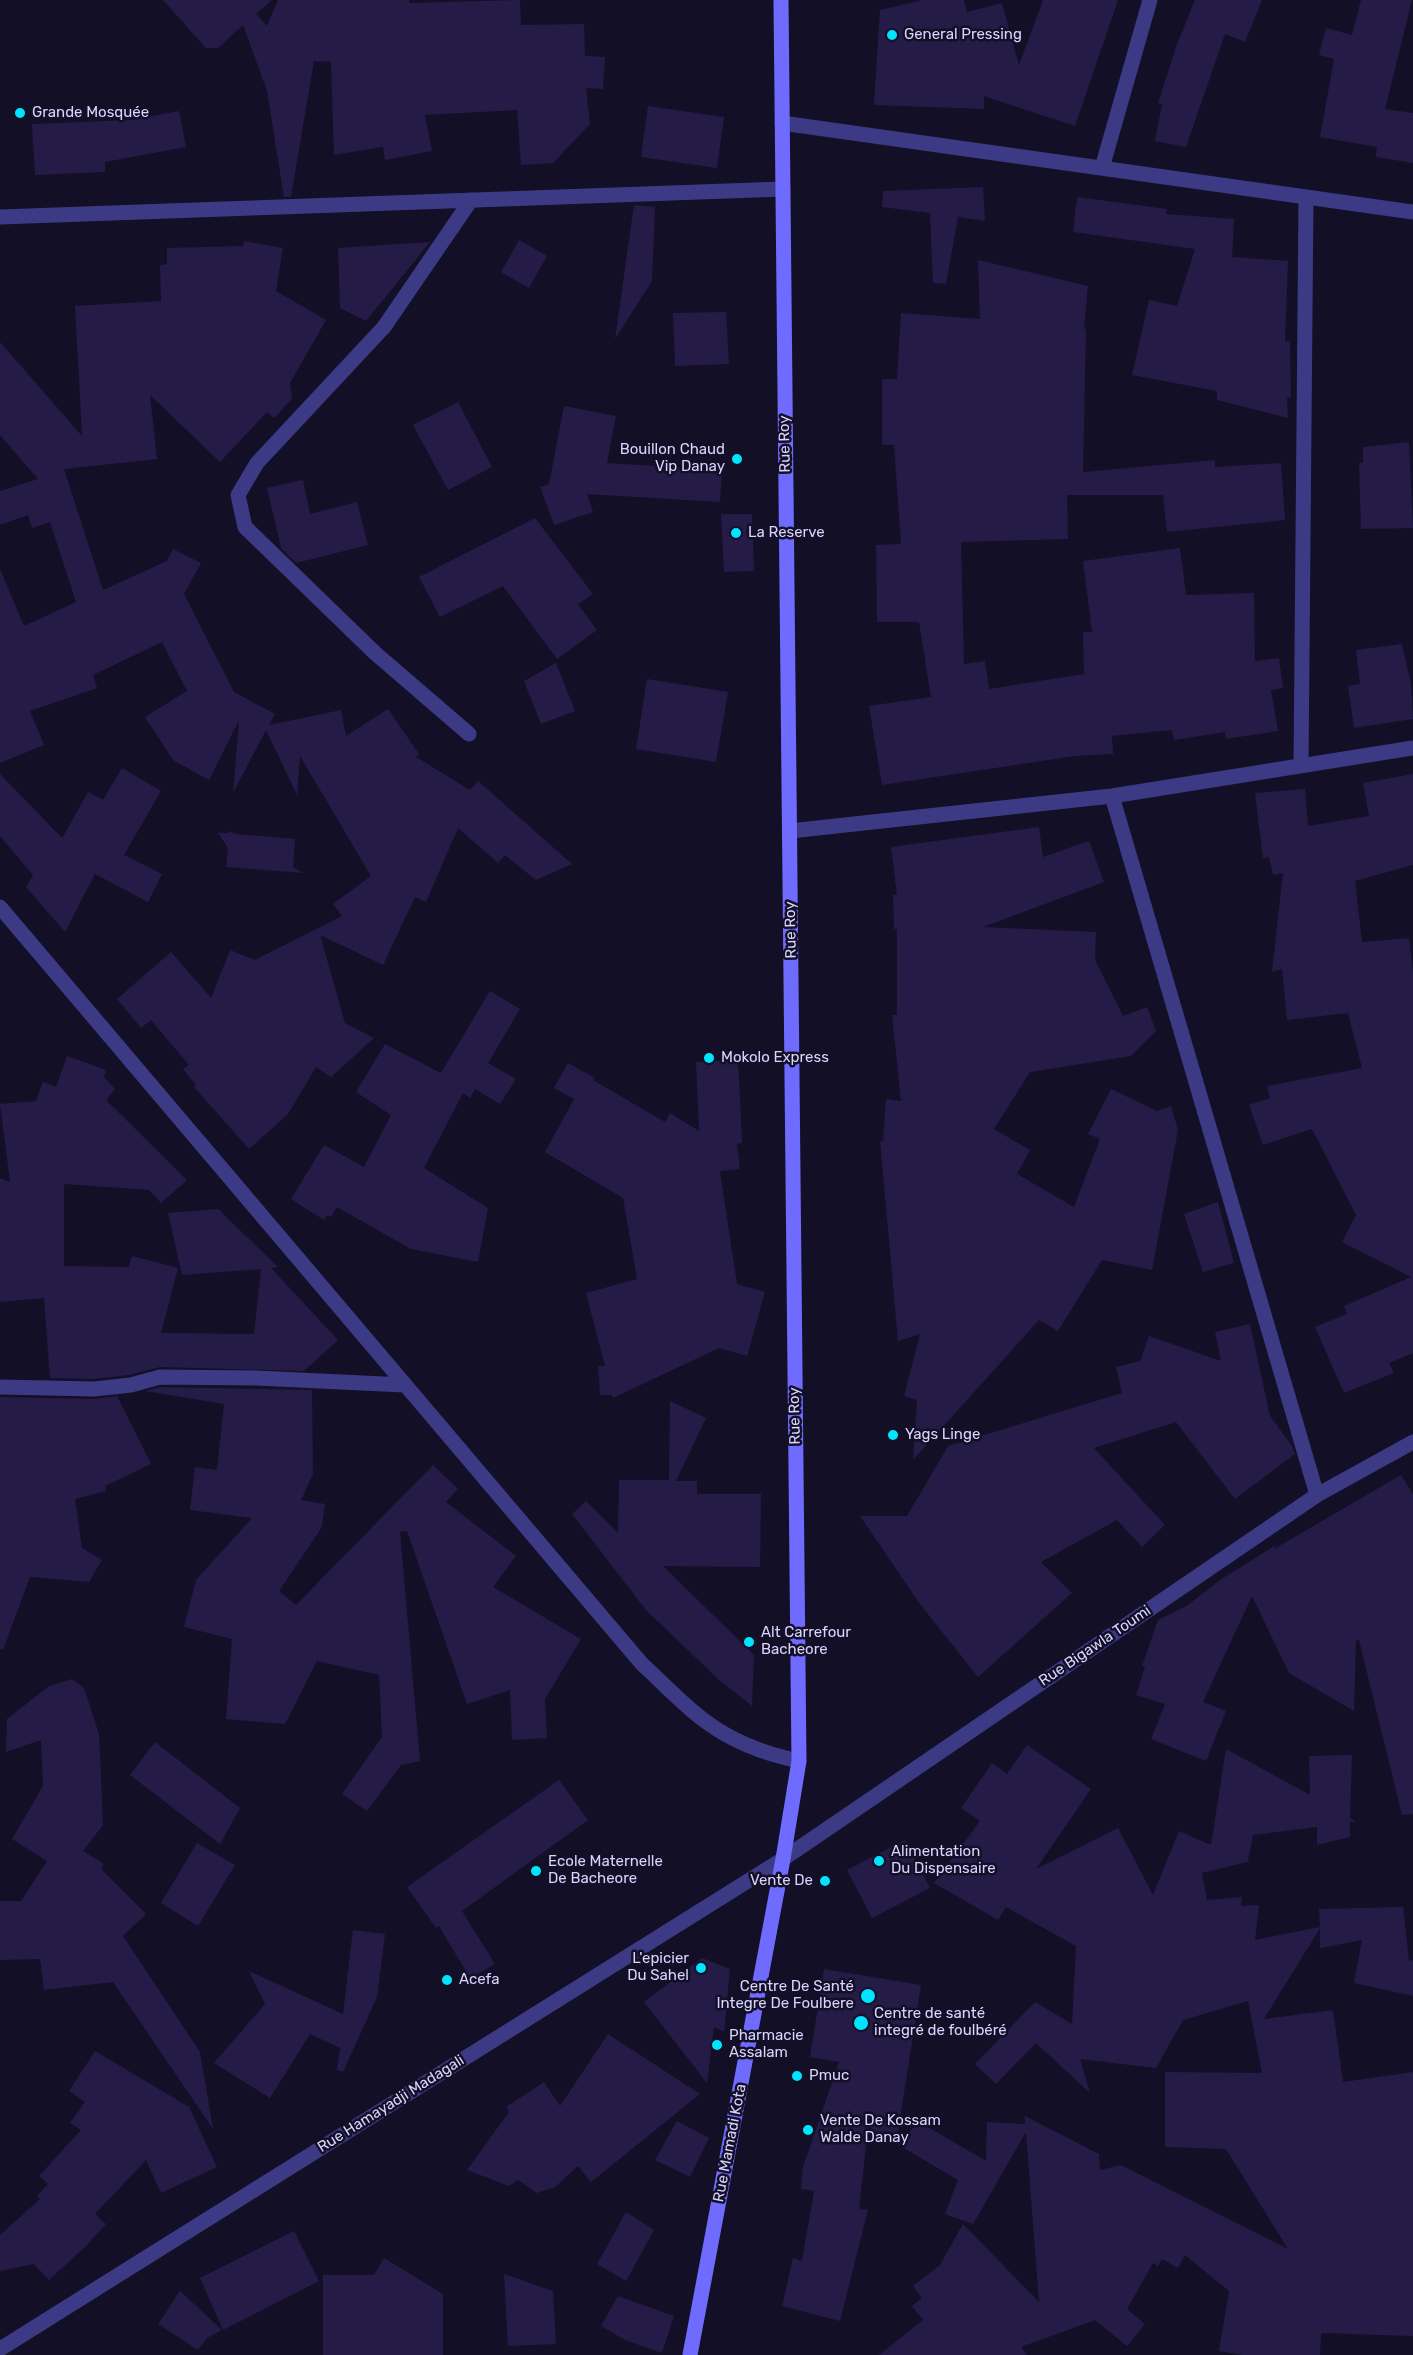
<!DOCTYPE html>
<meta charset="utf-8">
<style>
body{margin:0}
canvas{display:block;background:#130f26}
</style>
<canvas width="1413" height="2355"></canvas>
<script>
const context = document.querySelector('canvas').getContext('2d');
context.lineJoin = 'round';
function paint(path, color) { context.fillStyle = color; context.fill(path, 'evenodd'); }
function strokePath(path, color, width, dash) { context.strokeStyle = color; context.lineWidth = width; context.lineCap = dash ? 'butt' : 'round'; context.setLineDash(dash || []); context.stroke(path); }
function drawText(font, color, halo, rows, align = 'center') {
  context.font = font + ' Rubik,sans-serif'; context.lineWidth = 5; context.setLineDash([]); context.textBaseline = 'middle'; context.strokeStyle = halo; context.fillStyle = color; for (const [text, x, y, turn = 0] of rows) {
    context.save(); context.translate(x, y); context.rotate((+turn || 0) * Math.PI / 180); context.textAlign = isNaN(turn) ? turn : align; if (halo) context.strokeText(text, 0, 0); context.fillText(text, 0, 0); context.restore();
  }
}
paint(new Path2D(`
 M163 0H272L256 14 267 26 278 0H409V3L520 0 521 25 584 24 585 56 605 57 603 89 586 88 590 124 553 163 521 165 517 110 425 115 432 151 385 160 383 147 334 155 331 62 314 61 291 197H284L267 91 243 25 218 48H206Z
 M923 0H964L967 12 1002 3 1019 65 1043 0H1118L1075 126 984 96V109L874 105 880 10Z
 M1195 0H1262L1245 42 1225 34 1186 147 1155 141 1162 104 1158 103 1177 44Z
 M1361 0H1412L1385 109 1413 113V163L1376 157 1377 147 1320 137 1334 59 1319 55 1326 28 1352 35Z
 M648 106 724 117 717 168 641 157Z
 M179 111 186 147 105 162V172L35 175 32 124 132 120Z
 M983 187 985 221 958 217 946 284 933 283 930 213 882 207 883 191Z
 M1077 197 1167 209 1166 214 1234 219 1232 257 1288 261 1285 341H1290L1291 398H1287L1288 418 1217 400V391L1132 375 1149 300 1177 306 1195 249 1073 232Z
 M634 205 655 207 652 281 615 339Z
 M519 240 547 256 529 288 501 272Z
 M244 241 283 248 276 291 326 320 290 383 292 399 274 418 267 412 220 462 150 395 157 459 64 469 103 590 167 561 173 549 201 563 184 594 234 692 275 714 269 725 341 710 346 736 388 709 419 754 416 757 470 790 478 781 572 864 536 880 505 855 498 863 458 828 426 902 415 897 383 965 320 935 345 1023 374 1038 331 1077 316 1067 288 1114 249 1149 194 1087 196 1085 183 1069 189 1065 151 1020 141 1028 117 999 171 952 211 998 230 950 255 960 342 916 333 904 371 876 300 756 297 795 266 730 233 793 239 720 209 780 173 760 145 717 187 691 162 642 93 675 97 688 30 711 44 745 0 763V569L24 626 76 602 50 522 32 528 28 515 0 525V491L38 479 0 435V342L82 436 75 306 161 301 160 265 167 264V248L243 246Z
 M430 242 366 321 340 308 338 248Z
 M978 260 1088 286 1084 329H1086L1083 472 1215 460V467L1281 463 1285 520 1167 532 1163 495H1067L1068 539 961 542 964 664 985 661 989 689 1084 674 1083 632H1092L1083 561 1180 548 1186 595 1254 593 1255 661 1279 658 1283 688 1271 690 1278 731 1226 739 1225 732 1174 740 1172 730 1112 736 1113 754 1075 756 882 785 869 706 931 697 919 622H877L876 545 901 544 894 445H882V379H897L901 313 980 319Z
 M726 312 729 364 675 366 673 313Z
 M458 402 492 467 448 490 413 425Z
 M564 406 616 416 607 463 722 470 720 502 587 494 593 512 554 525 540 487 549 484Z
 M1409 442 1413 528 1361 529 1359 463H1363V447Z
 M303 480 310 514 357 502 368 545 296 563 281 548 267 488Z
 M721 514H752L754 571 724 572Z
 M535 518 593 594 578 604 597 630 557 659 503 586 440 617 419 577Z
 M1402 644 1411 684 1413 719 1354 728 1348 686 1360 684 1356 650Z
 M556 663 575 711 541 724 524 681Z
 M647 679 728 692 716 762 636 749Z
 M122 768 161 791 124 855 162 874 148 902 95 874 65 932 26 887 33 875 0 836V774L62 838 88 792 103 800Z
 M1413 774V865L1355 881 1362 942 1409 938 1413 973V1353L1389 1363 1394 1373 1344 1393 1315 1327 1347 1314 1344 1306 1411 1277 1342 1242 1356 1215 1312 1129 1263 1145 1249 1105 1270 1098 1267 1086 1362 1068 1348 1013 1287 1020 1282 969 1272 972 1283 873 1273 875 1269 857 1263 858 1255 793 1305 789 1308 826 1369 816 1363 783Z
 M1039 827 1043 857 1089 841 1104 882 983 927 1096 932 1095 960 1123 1016 1147 1007 1156 1031 1131 1056 1030 1072 994 1129 1030 1150 1017 1174 1074 1207 1100 1139 1088 1134 1111 1089 1157 1111 1171 1106 1178 1130 1152 1270 1102 1260 1058 1331 1039 1320 913 1460 917 1400 904 1396 920 1334 898 1341 880 1141H883L886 1099 901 1101 892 1015H897V929H894L893 895H897L891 847Z
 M229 831 235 834 295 839 293 867 303 873 226 867 228 848 218 833H229Z
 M490 991 520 1009 488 1063 516 1079 500 1104 475 1089 470 1098 463 1093 424 1168 488 1208 478 1262 411 1249 337 1207 331 1217 327 1215 324 1220 291 1199 324 1145 364 1167 391 1115 356 1092 385 1044 441 1073Z
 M67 1056 106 1070 104 1077 115 1089 106 1100 187 1180 161 1203 149 1190 64 1184V1266L129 1267 132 1256 178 1268 161 1333 254 1334 261 1269 182 1275 168 1213 218 1209 278 1267 271 1268 338 1340 304 1371 160 1367 129 1375 94 1379 50 1378 44 1298 0 1302V1178L10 1182 0 1104 36 1101 43 1082 56 1087Z
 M738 1060 742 1143 737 1144 740 1169 720 1171 737 1284 765 1292 747 1356 719 1348 613 1398 612 1395H600L598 1366H605L586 1293 637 1279 623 1198 545 1152 574 1099 554 1088 568 1063 595 1078 593 1080 665 1122 670 1113 699 1131 696 1062Z
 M1218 1202 1234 1263 1203 1272 1184 1214Z
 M1250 1324 1270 1416 1292 1446 1295 1454 1235 1499 1176 1422 1094 1448 1165 1525 1142 1547 1117 1520 1041 1562 1072 1593 978 1677 920 1604 860 1516H907L948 1446 1122 1393 1116 1367 1140 1361 1149 1336 1221 1361 1215 1332Z
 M161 1387 312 1390 313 1474 301 1500 325 1504 322 1527 279 1591 296 1605 433 1465 458 1489 446 1502 516 1556 493 1587 581 1639 545 1699 547 1738 512 1740 510 1690 467 1704 407 1531 400 1532 420 1761 401 1765 367 1811 342 1794 382 1737 379 1675 317 1661 285 1724 226 1719 232 1639 184 1627 196 1580 252 1518 190 1510 195 1467 217 1470 224 1404 145 1391Z
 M117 1396 151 1464 105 1486 106 1491 75 1499 82 1548 102 1560 89 1582 30 1577 3 1650 0 1649V1397L94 1399Z
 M670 1401 706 1418 676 1481H697V1494H761L760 1567 663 1566 754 1655 752 1706 718 1679 646 1610 572 1514 586 1501 618 1533 619 1480H669Z
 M1401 1475 1413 1494V1814L1402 1815 1359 1640H1356L1354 1711 1289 1673 1252 1596 1203 1702 1226 1711 1206 1761 1151 1739 1165 1704 1136 1695 1145 1667 1142 1666 1158 1620 1188 1605 1220 1580 1276 1545 1274 1549Z
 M72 1679 84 1688 99 1734 103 1825 83 1851 104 1864 101 1869 146 1914 123 1936 200 2052 213 2129 113 1982 44 1990 40 1959 0 1960V1901H21L47 1861 12 1839 43 1786 41 1740 6 1752 7 1719 49 1686Z
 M155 1742 240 1808 220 1844 130 1775Z
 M1027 1745 1091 1789 1036 1869 1118 1828 1153 1895 1179 1831 1211 1845 1226 1749 1310 1795 1309 1756 1352 1755 1350 1818 1356 1822H1350V1837L1317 1845V1827L1253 1835 1248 1860 1251 1861 1202 1873 1207 1900 1242 1897 1241 1906 1259 1905 1255 1940 1320 1927 1319 1909 1403 1907 1409 1961 1413 1960V1996L1354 1983 1362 1940 1320 1948V1928L1264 2019 1333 2010 1343 2082 1413 2072V2336L1321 2333 1320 2355H1242L1219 2351 1229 2291 1185 2255 1178 2268 1162 2259 1158 2266 1153 2263 1127 2309 1145 2324 1127 2346 1095 2320 1021 2347 1027 2355H879L923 2320 912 2306 922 2298 913 2286 940 2265 963 2224 1039 2302 1026 2132 973 2224 945 2214 958 2180 897 2144 919 2122 986 2161 987 2122 1025 2124V2116L1099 2154 1100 2170 1121 2165 1288 2249 1226 2149 1165 2147V2072L1262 2073 1248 2001 1183 2020 1156 2068 1080 2059 1090 2093 1036 2043 996 2084 975 2064 1035 2002 1072 2024 1076 1946 1006 1907 998 1920 934 1883 980 1821 961 1808 992 1763 1007 1774Z
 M559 1780 588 1820 462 1911 495 1964 470 1978 439 1926 436 1928 407 1887Z
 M905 1840 930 1888 872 1918 847 1870Z
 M197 1843 235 1865 198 1926 161 1903Z
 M353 1930 385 1934 377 1997 343 2072 337 2070 340 2048 310 2034 270 2098 214 2063 265 2004 249 1971 343 2014Z
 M702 1958 730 1969 724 2032 714 2027 707 2083 644 2002Z
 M824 1969 921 1985 896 2144 868 2127 859 2209 868 2210 840 2321 782 2306 793 2258 802 2261 814 2191 801 2189 803 2167 839 2062 810 2057Z
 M608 2034 700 2094 591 2182 578 2166 555 2187 537 2193 518 2180 509 2186 467 2170 509 2112 506 2107 544 2082 560 2106Z
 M95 2051 189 2107 217 2167 161 2193 146 2160 95 2214 106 2224 86 2246 49 2280 34 2264 0 2271V2235L40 2199 37 2196 48 2184 39 2176 81 2130 70 2123 85 2102 69 2091Z
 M677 2121 709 2138 690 2177 655 2160Z
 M626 2212 654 2230 626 2281 597 2264Z
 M294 2231 319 2281 223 2330 200 2278Z
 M384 2258 443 2294V2355H323V2275H374Z
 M504 2274 553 2291 556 2344 508 2346Z
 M180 2291 222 2330 207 2338 198 2350 158 2324Z
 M618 2296 674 2316 662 2353 625 2340 601 2326Z`), '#241b47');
strokePath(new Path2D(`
 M782 123 1413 212
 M1102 168 1150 0
 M0 217 783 189
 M469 734 375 653 245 527 238 495 257 463 384 327 471 200
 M1301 766 1306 197
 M1112 796 1317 1495
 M790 831 1112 796 1413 748
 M0 907 642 1664C663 1683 683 1705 705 1721 733 1742 765 1754 799 1761
 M0 1387 94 1389 131 1385 160 1377 256 1378 405 1385`), '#3d3a85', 15);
strokePath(new Path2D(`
 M0 2349 783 1859 1317 1495 1413 1442`), '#3d3a85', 15);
strokePath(new Path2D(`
 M690 2355 783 1859 799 1761 781 0`), '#6f6bff', 15);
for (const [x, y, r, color] of [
 [892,35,6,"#00e5ff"],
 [20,113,6,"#00e5ff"],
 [737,459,6,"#00e5ff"],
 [736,533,6,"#00e5ff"],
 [709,1058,6,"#00e5ff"],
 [893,1435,6,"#00e5ff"],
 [749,1642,6,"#00e5ff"],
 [879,1861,6,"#00e5ff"],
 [536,1871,6,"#00e5ff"],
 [825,1881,6,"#00e5ff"],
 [701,1968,6,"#00e5ff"],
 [447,1980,6,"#00e5ff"],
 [868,1996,8,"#00e5ff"],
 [861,2023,8,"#00e5ff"],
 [717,2045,6,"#00e5ff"],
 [797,2076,6,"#00e5ff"],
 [808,2130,6,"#00e5ff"]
]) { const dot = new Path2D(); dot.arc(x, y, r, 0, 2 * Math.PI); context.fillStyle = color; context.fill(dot); strokePath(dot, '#130f26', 2); }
drawText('15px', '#d9d4ff', '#130f26', [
 ["General Pressing",904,35],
 ["Grande Mosquée",32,113],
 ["Bouillon Chaud",725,450,"right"],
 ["Vip Danay",725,467,"right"],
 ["La Reserve",748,533],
 ["Mokolo Express",721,1058],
 ["Yags Linge",905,1435],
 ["Alt Carrefour",761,1633],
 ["Bacheore",761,1650],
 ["Alimentation",891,1852],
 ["Du Dispensaire",891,1869],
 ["Ecole Maternelle",548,1862],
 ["De Bacheore",548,1879],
 ["Vente De",813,1881,"right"],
 ["L'epicier",689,1959,"right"],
 ["Du Sahel",689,1976,"right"],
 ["Acefa",459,1980],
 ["Centre De Santé",854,1987,"right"],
 ["Integre De Foulbere",854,2004,"right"],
 ["Centre de santé",874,2014],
 ["integré de foulbéré",874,2031],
 ["Pharmacie",729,2036],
 ["Assalam",729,2053],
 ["Pmuc",809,2076],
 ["Vente De Kossam",820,2121],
 ["Walde Danay",820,2138]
], 'left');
drawText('15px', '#d9d4ff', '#130f26', [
 ["Rue Roy",785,444,-91],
 ["Rue Roy",791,930,-91],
 ["Rue Roy",795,1416,-91],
 ["Rue Bigawla Toumi",1095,1646,-34],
 ["Rue Hamayadji Madagali",391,2104,-32],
 ["Rue Mamadi Kota",730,2143,-79]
]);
</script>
